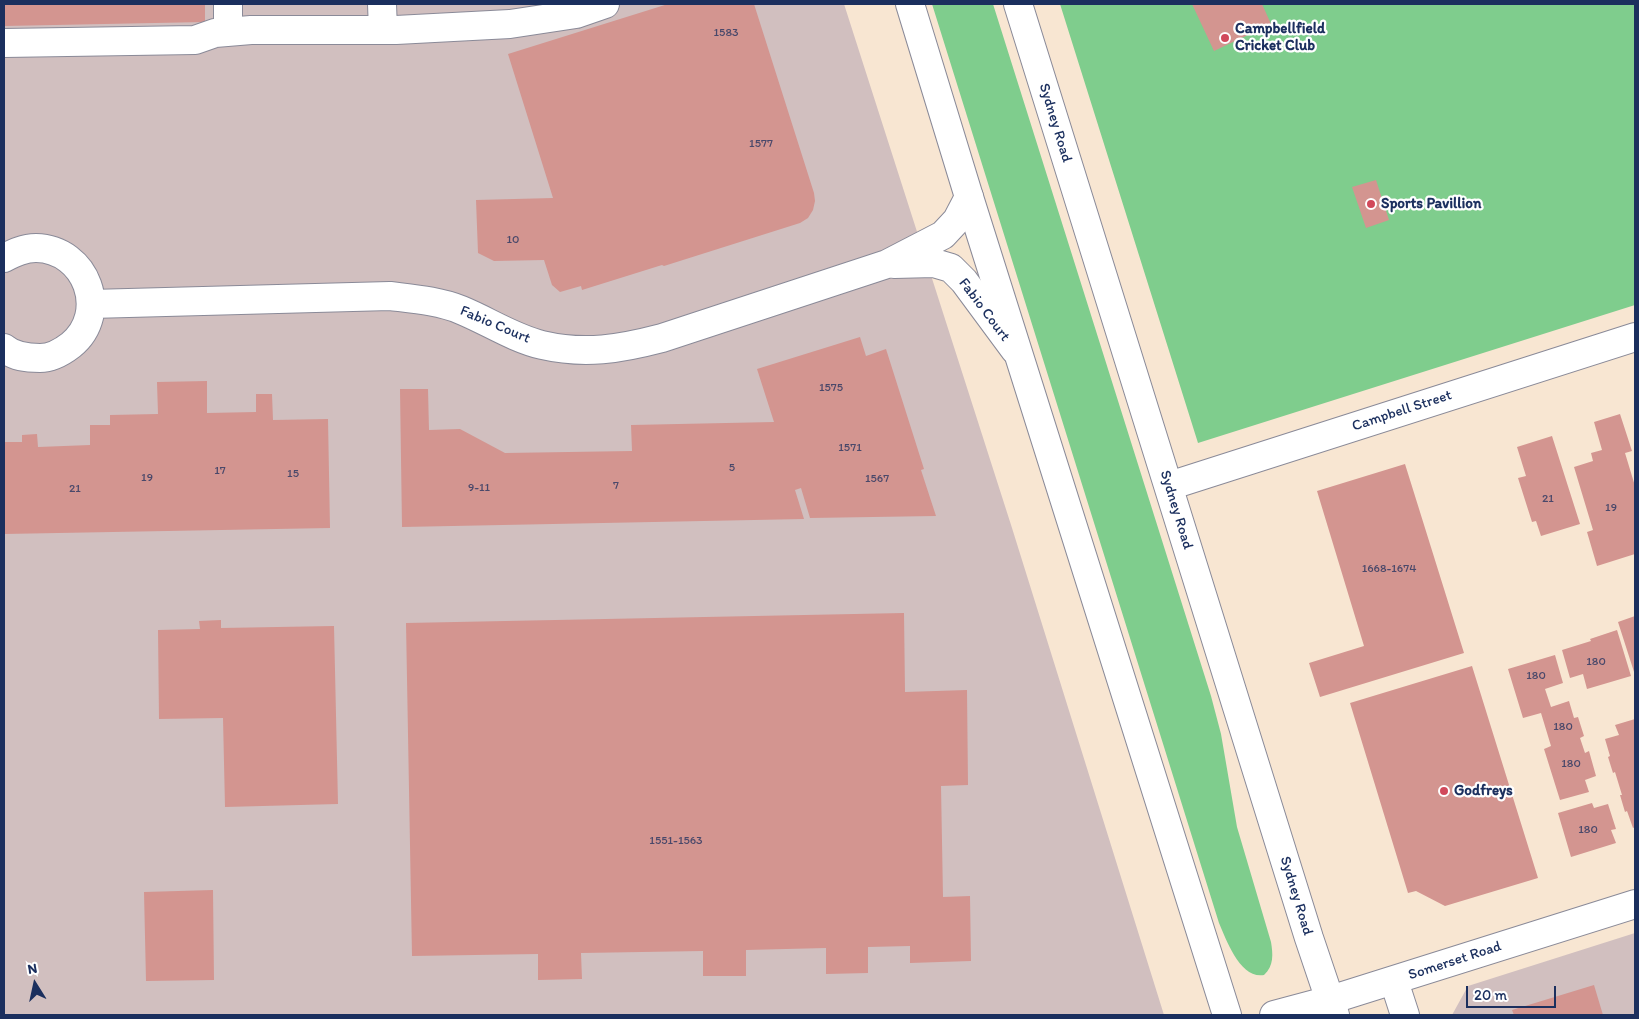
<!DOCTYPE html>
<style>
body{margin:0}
#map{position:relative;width:1639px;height:1019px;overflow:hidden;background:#f8e6d2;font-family:Itim,sans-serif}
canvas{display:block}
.frame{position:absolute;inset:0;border:5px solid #1b2f5e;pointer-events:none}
.north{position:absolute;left:10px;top:959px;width:50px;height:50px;-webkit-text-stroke:4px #fff;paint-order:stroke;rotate:350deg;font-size:14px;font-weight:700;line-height:20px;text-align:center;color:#1b2f5e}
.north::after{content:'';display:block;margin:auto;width:18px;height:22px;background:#1b2f5e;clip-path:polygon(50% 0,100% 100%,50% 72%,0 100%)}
.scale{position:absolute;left:1466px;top:986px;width:90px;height:22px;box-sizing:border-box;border:2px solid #1b2f5e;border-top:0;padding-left:6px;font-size:15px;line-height:18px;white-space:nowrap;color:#1b2f5e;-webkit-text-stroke:4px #fff;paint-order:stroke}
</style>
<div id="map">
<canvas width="1639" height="1019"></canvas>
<div class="frame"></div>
<div class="north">N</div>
<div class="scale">20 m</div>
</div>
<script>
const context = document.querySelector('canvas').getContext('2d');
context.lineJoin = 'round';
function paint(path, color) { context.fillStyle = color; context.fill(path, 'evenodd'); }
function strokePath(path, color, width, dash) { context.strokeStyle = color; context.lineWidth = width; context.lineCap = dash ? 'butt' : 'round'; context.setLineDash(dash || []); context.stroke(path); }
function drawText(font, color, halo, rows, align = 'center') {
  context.font = font + ' Itim,sans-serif'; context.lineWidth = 4.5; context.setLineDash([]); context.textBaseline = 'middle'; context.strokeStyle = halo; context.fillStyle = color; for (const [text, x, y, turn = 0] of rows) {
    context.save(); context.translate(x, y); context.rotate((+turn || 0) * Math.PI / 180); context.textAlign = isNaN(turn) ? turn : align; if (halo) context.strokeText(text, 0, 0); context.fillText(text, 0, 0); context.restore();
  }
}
paint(new Path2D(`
 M4 4H844L1012 528 1164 1015H4Z
 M1635 933V1015H1452L1468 986Z`), '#d1bfbf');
paint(new Path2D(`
 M932 4H993L1211 696 1221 734 1237 827 1271 942C1273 954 1274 966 1264 975 1240 979 1227 941 1219 923Z
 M1060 4H1635V305L1198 443Z`), '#7fcd8d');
paint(new Path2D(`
 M4 4H205V22L4 26Z
 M668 4H754L814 193 815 201 813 210 808 218 800 223 664 266 662 265 582 290 581 286 560 292 552 285 544 260 494 261 478 253 476 200 553 198 508 54Z
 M1192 4H1262L1271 24 1214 51Z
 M1376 180 1389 220 1366 228 1352 187Z
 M860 337 866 356 886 349 924 469 921 470 936 516 810 518 801 488 795 490 804 519 402 527 400 389H428L429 430 460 429 505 453 632 451 631 425 774 422 757 369Z
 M207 381V413L256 412V394H272L273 420 328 419 330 528 4 534V442H22V435L37 434 38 447 90 445V425H110V415L158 414 157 382Z
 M1620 414 1632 451 1625 453 1635 486V554L1597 566 1587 532 1593 530 1574 467 1593 461 1591 453 1602 450 1594 422Z
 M1552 436 1580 524 1541 536 1536 521 1532 522 1518 478 1526 476 1517 447Z
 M1405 464 1464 653 1320 697 1309 663 1364 646 1317 491Z
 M904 613 905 692 967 690 968 785 941 786 943 897 970 896 971 961 910 963V946L868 947V973L826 974V948L746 950V976H703V951L581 953 582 979 538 980V954L412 956 406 623Z
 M1635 616V675L1618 622Z
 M221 620V628L334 626 338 804 225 807 223 718 159 719 158 630 200 629 199 621Z
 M1617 630 1631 676 1587 689 1583 674 1570 678 1562 650 1591 641 1590 639Z
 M1555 655 1563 683 1545 689 1551 707 1569 701 1574 718 1578 717 1584 736 1580 738 1585 753 1589 751 1596 776 1585 780 1589 792 1560 800 1544 749 1551 746 1541 713 1523 718 1508 669Z
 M1472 666 1538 878 1445 906 1416 891 1408 893 1350 703Z
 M1635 719V827L1633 828 1627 811 1625 812 1620 795H1622L1615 772 1613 773 1608 757 1610 756 1605 739 1619 735 1615 725Z
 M1592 803 1594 808 1608 804 1616 829 1611 830 1616 843 1571 857 1558 813Z
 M213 890 214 980 146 981 144 892Z
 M1594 985 1603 1015H1514L1512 1010Z`), '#d39590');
const minor = new Path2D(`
 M228 4V32
 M382 4 383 30
 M4 43 195 40 215 33 251 30H396L510 24 576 14 605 4
 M4 258C14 253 24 248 36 248 87 249 110 313 71 345 62 352 51 358 40 358 27 358 14 357 4 348
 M894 264 934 263 951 268 964 281 1015 350
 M91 304 390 296C414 299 439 301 461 310 488 321 513 338 542 345 585 355 620 349 662 338L887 264 943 235 957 220 969 197
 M1169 486 1635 337
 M1394 981 1405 1015
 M1274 1015 1330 1000 1635 904`);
const highway = new Path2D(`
 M910 4 969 197 1227 1015
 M1018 4 1309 938 1335 1015`);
strokePath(minor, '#8a8a98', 30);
strokePath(highway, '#8a8a98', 30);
strokePath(minor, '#fff', 28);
strokePath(highway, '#fff', 28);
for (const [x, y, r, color] of [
 [1225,38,5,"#d1495b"],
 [1371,204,5,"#d1495b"],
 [1444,791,5,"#d1495b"]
]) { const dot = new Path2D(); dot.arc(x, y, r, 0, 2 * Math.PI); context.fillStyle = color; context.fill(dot); strokePath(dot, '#fff', 2); }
drawText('12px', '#49486a', null, [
 ["1583",726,33],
 ["1577",761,144],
 ["10",513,240],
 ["1575",831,388],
 ["1571",850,448],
 ["5",732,468],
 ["17",220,471],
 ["15",293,474],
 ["19",147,478],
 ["1567",877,479],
 ["7",616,486],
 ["9-11",479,488],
 ["21",75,489],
 ["21",1548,499],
 ["19",1611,508],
 ["1668-1674",1389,569],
 ["180",1596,662],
 ["180",1536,676],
 ["180",1563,727],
 ["180",1571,764],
 ["180",1588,830],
 ["1551-1563",676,841]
]);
drawText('bold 15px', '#1b2f5e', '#fff', [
 ["Campbellfield",1235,29],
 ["Cricket Club",1235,46],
 ["Sports Pavillion",1381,204],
 ["Godfreys",1454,791]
], 'left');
drawText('15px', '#1b2f5e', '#fff', [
 ["Sydney Road",1055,123,73],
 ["Fabio Court",984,310,53],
 ["Fabio Court",495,325,23],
 ["Campbell Street",1402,411,-18],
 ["Sydney Road",1176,510,73],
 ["Sydney Road",1296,896,73],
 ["Somerset Road",1455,961,-18]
]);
</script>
